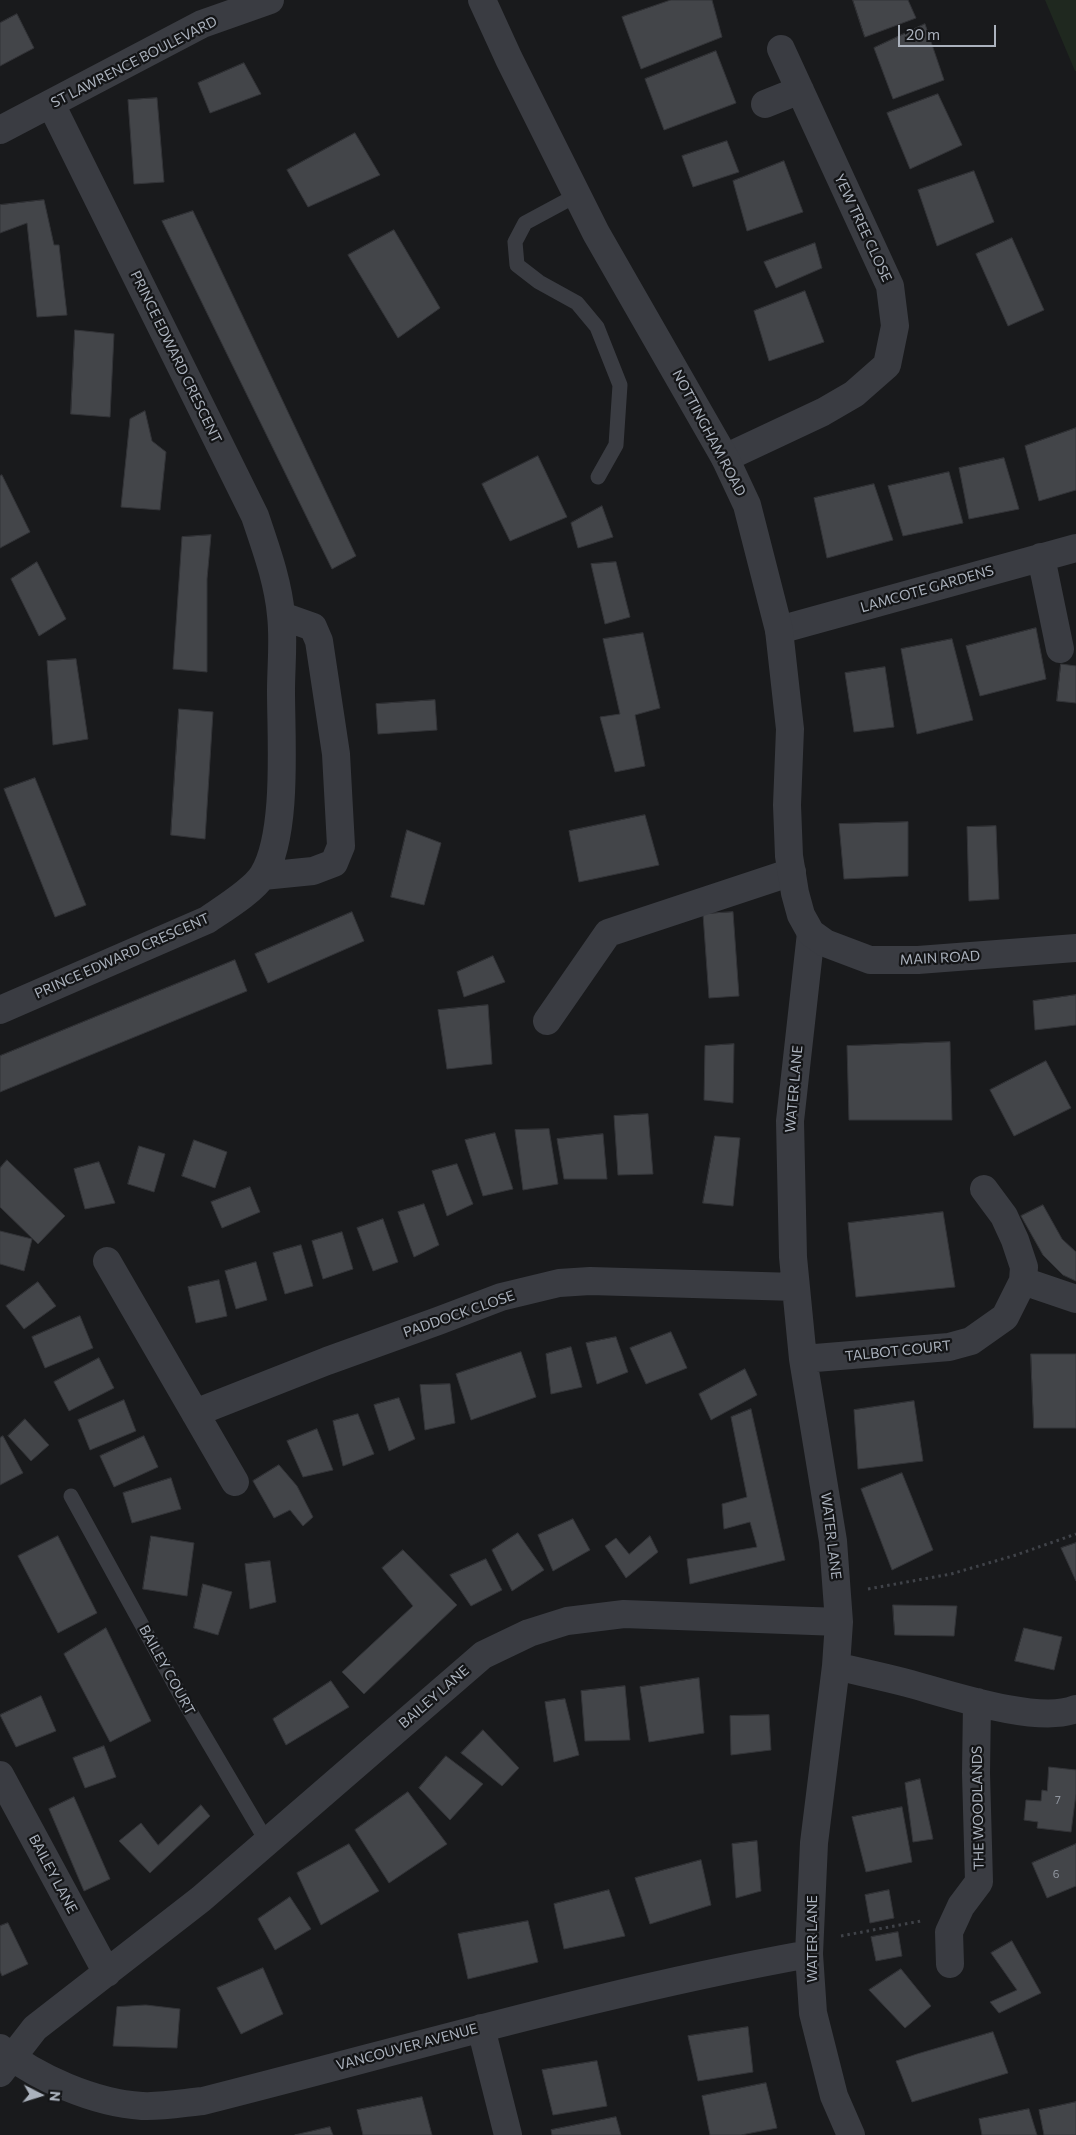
<!DOCTYPE html>
<style>
body{margin:0}
#map{position:relative;width:1076px;height:2135px;overflow:hidden;background:#191a1c;font-family:Commissioner,sans-serif}
canvas{display:block}
.north{position:absolute;left:15px;top:2070px;width:50px;height:50px;-webkit-text-stroke:4px #141517;paint-order:stroke;rotate:95deg;font-size:14px;font-weight:700;line-height:20px;text-align:center;color:#abb2bd}
.north::after{content:'';display:block;margin:auto;width:18px;height:22px;background:#abb2bd;clip-path:polygon(50% 0,100% 100%,50% 72%,0 100%)}
.scale{position:absolute;left:898px;top:25px;width:98px;height:22px;box-sizing:border-box;border:2px solid #abb2bd;border-top:0;padding-left:6px;font-size:15px;line-height:18px;white-space:nowrap;color:#abb2bd;-webkit-text-stroke:4px #141517;paint-order:stroke}
</style>
<div id="map">
<canvas width="1076" height="2135"></canvas>
<div class="north">N</div>
<div class="scale">20 m</div>
</div>
<script>
const context = document.querySelector('canvas').getContext('2d');
context.lineJoin = 'round';
function paint(path, color) { context.fillStyle = color; context.fill(path, 'evenodd'); }
function strokePath(path, color, width, dash) { context.strokeStyle = color; context.lineWidth = width; context.lineCap = dash ? 'butt' : 'round'; context.setLineDash(dash || []); context.stroke(path); }
function drawText(font, color, halo, rows, align = 'center') {
  context.font = font + ' Commissioner,sans-serif'; context.lineWidth = 4.5; context.setLineDash([]); context.textBaseline = 'middle'; context.strokeStyle = halo; context.fillStyle = color; for (const [text, x, y, turn = 0] of rows) {
    context.save(); context.translate(x, y); context.rotate((+turn || 0) * Math.PI / 180); context.textAlign = isNaN(turn) ? turn : align; if (halo) context.strokeText(text, 0, 0); context.fillText(text, 0, 0); context.restore();
  }
}
paint(new Path2D(`
 M1045 0H1076V71H1075Z`), '#1f281f');
const building = new Path2D(`
 M671 0H712L722 37 641 69 622 17Z
 M853 0H908L916 18 865 37Z
 M17 14 34 48 0 66V23Z
 M925 24 944 80 893 99 874 48Z
 M716 51 736 103 664 130 645 79Z
 M244 63 261 94 210 113 198 83Z
 M938 94 962 145 910 169 887 113Z
 M157 98 164 182 134 184 128 100Z
 M355 133 380 175 308 207 287 170Z
 M727 141 739 172 693 187 682 156Z
 M784 161 803 212 747 231 733 181Z
 M974 171 994 222 937 246 918 190Z
 M44 200 54 245H59L67 315 37 317 27 223 0 233V205Z
 M193 211 356 556 332 569 162 221Z
 M394 230 440 308 398 338 348 255Z
 M1012 238 1044 310 1008 326 976 254Z
 M815 243 822 268 776 288 764 262Z
 M805 291 824 342 769 361 754 311Z
 M75 330 114 334 110 417 71 414Z
 M145 411 152 441 166 452 160 510 121 507 130 419Z
 M1076 428V490L1039 501 1025 446Z
 M538 456 567 517 510 541 482 484Z
 M1004 458 1019 509 969 519 959 468Z
 M949 472 963 523 903 536 888 486Z
 M2 475 30 532 0 548V476Z
 M874 484 893 540 827 558 814 498Z
 M602 506 613 537 578 548 571 523Z
 M211 535 207 579V672L173 669 182 537Z
 M37 562 66 619 39 636 11 579Z
 M616 562 630 617 605 624 591 564Z
 M1036 628 1046 679 980 696 966 646Z
 M643 633 660 708 635 715 645 766 615 772 600 717 620 714 603 639Z
 M952 639 973 720 917 734 901 649Z
 M76 659 88 739 53 745 47 661Z
 M1061 664 1076 666V703L1057 701Z
 M885 667 894 727 854 732 845 673Z
 M435 700 437 730 378 734 376 704Z
 M179 709 213 712 205 839 171 835Z
 M35 778 86 905 55 917 4 789Z
 M645 815 659 865 579 882 569 831Z
 M908 822V876L844 879 839 824Z
 M996 826 999 899 969 901 967 827Z
 M407 830 441 843 424 905 391 897Z
 M352 912 364 941 268 983 255 954Z
 M733 912 739 996 709 998 703 914Z
 M493 956 505 982 464 997 457 972Z
 M235 960 247 991 0 1092V1056Z
 M1076 995V1025L1035 1030 1033 1001Z
 M488 1005 492 1064 447 1069 438 1010Z
 M950 1042 952 1120H849L847 1046Z
 M734 1044 733 1103 704 1100 705 1046Z
 M1046 1061 1071 1108 1014 1136 990 1090Z
 M648 1114 653 1174 618 1175 614 1116Z
 M549 1129 558 1184 523 1190 515 1130Z
 M495 1133 513 1189 483 1196 465 1140Z
 M603 1134 607 1179H564L557 1139Z
 M715 1136 740 1138 733 1206 703 1203Z
 M194 1140 227 1152 215 1188 182 1176Z
 M139 1146 165 1154 154 1192 128 1184Z
 M7 1160 65 1216 38 1244 0 1207V1168Z
 M99 1162 115 1203 85 1209 74 1169Z
 M457 1164 473 1204 447 1216 432 1171Z
 M250 1187 260 1212 222 1228 211 1202Z
 M424 1204 439 1245 414 1257 398 1212Z
 M1043 1205 1062 1239 1076 1252V1281L1063 1275 1043 1255 1021 1216Z
 M943 1212 955 1287 856 1297 848 1223Z
 M383 1219 398 1262 373 1271 357 1228Z
 M0 1231 32 1239 24 1271 0 1264Z
 M342 1232 353 1269 323 1279 312 1241Z
 M301 1245 313 1286 285 1294 273 1253Z
 M256 1262 267 1300 236 1309 225 1271Z
 M219 1280 227 1316 196 1323 188 1287Z
 M38 1282 56 1306 24 1329 6 1306Z
 M80 1316 93 1348 45 1368 32 1337Z
 M671 1332 687 1368 646 1384 630 1348Z
 M616 1337 628 1372 597 1384 586 1343Z
 M571 1347 582 1387 551 1394 546 1354Z
 M521 1352 536 1397 471 1420 456 1374Z
 M1031 1354H1076V1428H1034Z
 M99 1358 114 1388 69 1411 54 1382Z
 M745 1369 757 1395 711 1420 699 1394Z
 M450 1384 455 1423 425 1430 420 1385Z
 M399 1398 415 1439 389 1451 374 1405Z
 M124 1400 136 1431 90 1450 78 1420Z
 M914 1401 923 1461 858 1469 854 1410Z
 M751 1409 785 1560 690 1584 687 1559 757 1547 750 1522 724 1529 722 1504 747 1497 731 1417Z
 M358 1414 374 1454 343 1466 333 1421Z
 M25 1419 49 1445 31 1461 8 1436Z
 M317 1429 333 1470 303 1477 287 1441Z
 M3 1436 23 1473 0 1485V1438Z
 M144 1436 158 1467 114 1487 100 1456Z
 M279 1465 297 1486 313 1517 303 1526 290 1510 274 1518 253 1481Z
 M902 1473 933 1550 892 1570 861 1489Z
 M171 1478 181 1509 132 1523 123 1493Z
 M573 1519 590 1550 553 1571 538 1535Z
 M518 1533 544 1570 512 1591 492 1550Z
 M58 1536 97 1613 58 1633 18 1556Z
 M151 1536 194 1543 187 1596 143 1589Z
 M650 1536 658 1552 626 1578 605 1546 616 1538 629 1554Z
 M1076 1543V1581L1061 1548Z
 M403 1550 457 1605 364 1694 342 1672 413 1606 382 1568Z
 M486 1559 502 1590 471 1606 450 1575Z
 M270 1561 276 1602 250 1609 245 1564Z
 M203 1584 232 1592 218 1635 194 1628Z
 M893 1605 957 1606 954 1636 895 1635Z
 M106 1628 151 1721 110 1742 64 1654Z
 M1024 1628 1062 1637 1054 1670 1015 1661Z
 M699 1678 704 1733 649 1742 640 1687Z
 M331 1681 349 1707 286 1745 273 1719Z
 M625 1686 630 1740 585 1741 581 1691Z
 M41 1696 56 1731 16 1747 0 1715Z
 M565 1699 579 1755 554 1762 545 1702Z
 M769 1715 771 1750 731 1755 730 1716Z
 M483 1730 519 1768 502 1786 461 1753Z
 M104 1746 116 1777 85 1788 73 1758Z
 M446 1756 483 1784 450 1820 419 1788Z
 M1049 1767 1076 1770V1794L1071 1832 1037 1828 1038 1822 1024 1820 1026 1800 1041 1801 1042 1790 1047 1791Z
 M920 1779 933 1839 913 1842 905 1783Z
 M408 1792 447 1844 389 1883 355 1830Z
 M74 1797 110 1879 84 1891 49 1809Z
 M201 1805 210 1816 150 1873 119 1841 141 1823 158 1845Z
 M902 1807 912 1862 866 1872 852 1817Z
 M757 1841 761 1891 736 1898 732 1844Z
 M349 1844 379 1891 321 1925 297 1873Z
 M1076 1844V1886L1047 1898 1032 1863Z
 M701 1860 711 1905 650 1924 635 1878Z
 M609 1890 625 1936 564 1949 554 1904Z
 M889 1890 894 1918 870 1923 865 1895Z
 M290 1897 311 1929 275 1950 258 1919Z
 M528 1921 538 1962 468 1979 458 1934Z
 M8 1923 28 1964 2 1976 0 1971V1926Z
 M898 1932 902 1956 876 1961 871 1937Z
 M1012 1941 1041 1993 999 2013 990 2002 1017 1990 991 1953Z
 M263 1968 283 2014 241 2034 217 1988Z
 M901 1969 931 2006 905 2028 869 1990Z
 M146 2005 180 2009 177 2048 113 2046 117 2007Z
 M748 2027 753 2072 698 2081 688 2036Z
 M993 2032 1008 2073 912 2102 896 2061 917 2054Z
 M597 2061 607 2106 553 2115 542 2070Z
 M766 2083 777 2128 741 2135H710L702 2096Z
 M422 2097 432 2135H363L357 2110Z
 M1076 2102V2135H1044L1039 2110Z
 M1029 2109 1037 2135H982L979 2119Z
 M616 2117 621 2135H552L551 2130Z
 M330 2127 333 2135H295Z`);
paint(building, '#434549');
strokePath(building, '#333438', 1);
strokePath(new Path2D(`
 M868 1589 951 1574 1016 1555 1076 1534
 M841 1936 921 1921`), '#404349', 3, [2.5, 4]);
strokePath(new Path2D(`
 M577 195 525 223 515 242 517 265 539 282 577 303 597 327 620 385 616 445 598 477
 M71 1496 181 1696 267 1842`), '#3a3c42', 15);
strokePath(new Path2D(`
 M765 104 800 90
 M0 130 202 24 270 0
 M725 458 823 412 854 394 887 365 895 326 890 286 781 49
 M1041 557 1060 649
 M779 630 1076 548
 M263 876 313 871 334 863 341 846 336 754 319 641 313 627 282 616
 M811 933 790 1121 793 1257 803 1359 833 1541 839 1622 836 1666 814 1843 809 1954 813 2013 834 2096 851 2135
 M0 1010 207 920C223 909 253 891 263 875 288 834 281 739 281 691 281 666 284 640 281 615 278 581 266 549 255 516L51 104
 M547 1021 608 933 792 872
 M107 1261 235 1482
 M1023 1281 1076 1299
 M803 1359 949 1347 971 1341 1005 1317 1023 1281 1024 1267 1015 1240 1004 1216 984 1189
 M195 1413 327 1361 438 1321 501 1297 559 1283 590 1281 796 1287
 M836 1666C860 1672 884 1677 907 1683 948 1694 1038 1725 1076 1709
 M0 1775 107 1973
 M950 1964 949 1932 961 1906 979 1882 976 1773 977 1702
 M481 2028 508 2135
 M0 2048C36 2078 95 2103 142 2106 162 2107 183 2103 203 2101 405 2050 604 1991 809 1954
 M0 2073 35 2028 201 1899 483 1655 529 1633 567 1621 624 1614 839 1622`), '#3a3c42', 28);
strokePath(new Path2D(`
 M482 0 509 59 596 233 725 458 747 505 779 630 790 729 787 805 789 856 795 893 801 915 811 933 825 943 870 960H918L1076 948`), '#3a3c42', 28);
drawText('11px', '#9197a0', null, [
 ["7",1058,1800],
 ["6",1056,1874]
]);
drawText('14px', '#abb2bd', '#141517', [
 ["ST LAWRENCE BOULEVARD",134,62,-27],
 ["YEW TREE CLOSE",863,228,65],
 ["PRINCE EDWARD CRESCENT",176,357,64],
 ["NOTTINGHAM ROAD",709,433,62],
 ["LAMCOTE GARDENS",927,589,-16],
 ["PRINCE EDWARD CRESCENT",122,956,-24],
 ["MAIN ROAD",940,958,-3],
 ["WATER LANE",794,1089,-85],
 ["PADDOCK CLOSE",459,1314,-19],
 ["TALBOT COURT",898,1351,-6],
 ["WATER LANE",831,1536,83],
 ["BAILEY COURT",167,1670,61],
 ["BAILEY LANE",434,1697,-41],
 ["THE WOODLANDS",978,1808,-91],
 ["BAILEY LANE",53,1874,62],
 ["WATER LANE",812,1939,-90],
 ["VANCOUVER AVENUE",407,2047,-15]
]);
</script>
